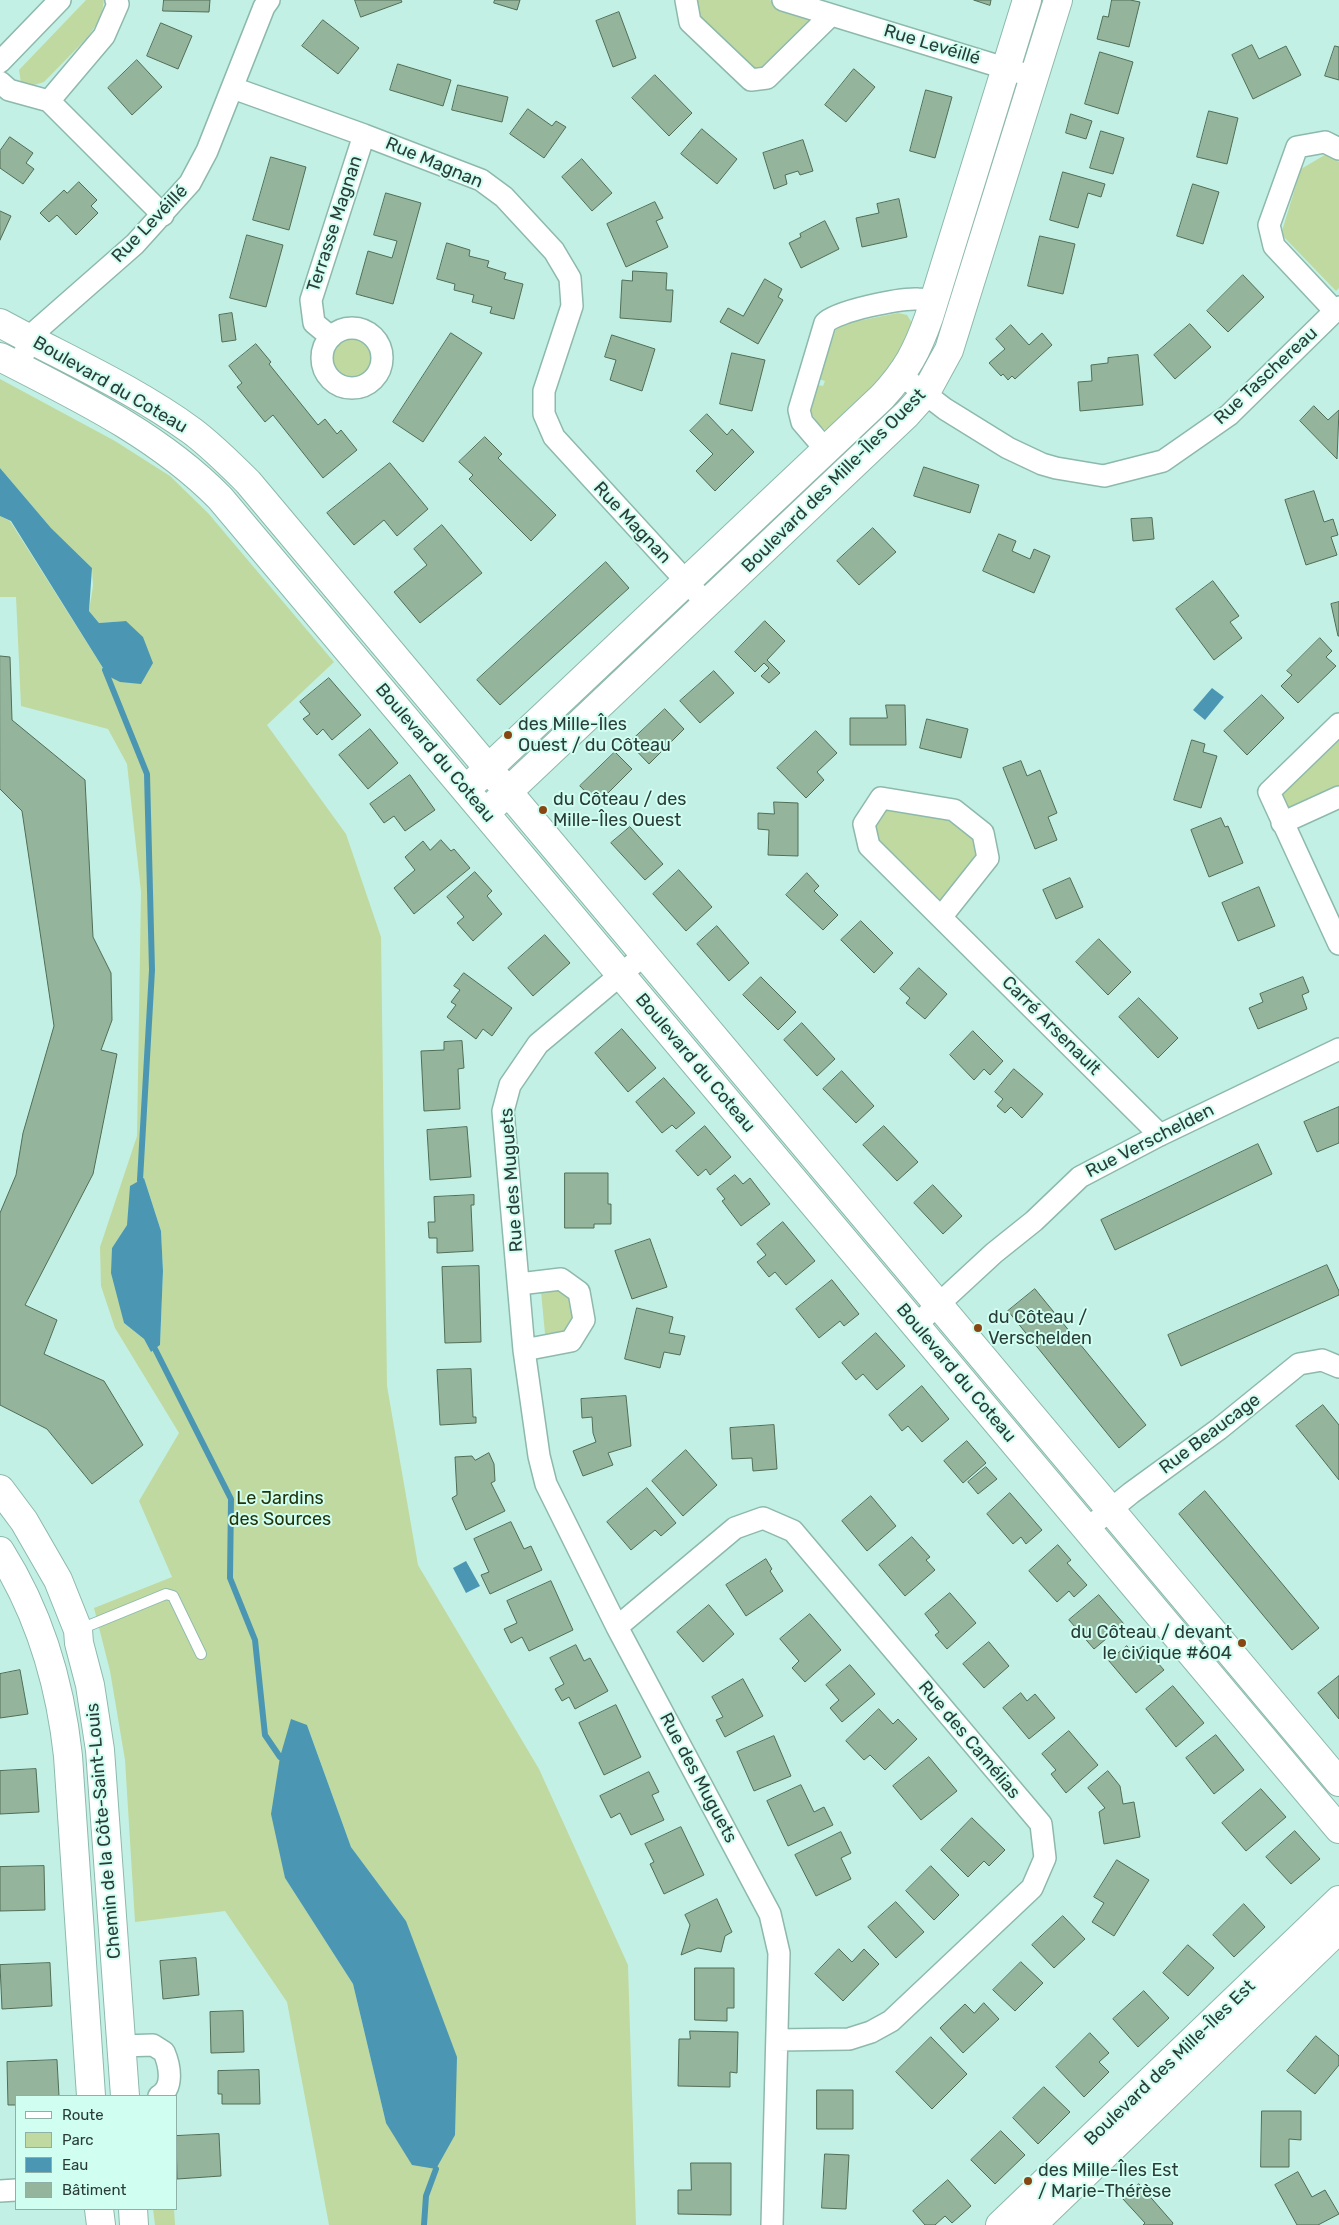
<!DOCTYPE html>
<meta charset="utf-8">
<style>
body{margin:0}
#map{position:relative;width:1339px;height:2225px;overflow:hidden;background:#c3f0e4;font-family:Rubik,sans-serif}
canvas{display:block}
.legend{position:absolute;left:15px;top:2095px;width:162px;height:115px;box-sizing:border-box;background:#d0fef1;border:1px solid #8eb0a7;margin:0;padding:6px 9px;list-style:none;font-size:15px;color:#2a3c37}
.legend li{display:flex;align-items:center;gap:10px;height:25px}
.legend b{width:25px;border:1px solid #8eb0a7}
</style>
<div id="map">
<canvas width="1339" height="2225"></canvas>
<ul class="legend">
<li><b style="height:6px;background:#fff"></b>Route</li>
<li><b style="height:14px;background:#c0d9a0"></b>Parc</li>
<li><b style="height:14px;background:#4b97b3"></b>Eau</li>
<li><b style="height:14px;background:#94b49b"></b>Bâtiment</li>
</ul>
</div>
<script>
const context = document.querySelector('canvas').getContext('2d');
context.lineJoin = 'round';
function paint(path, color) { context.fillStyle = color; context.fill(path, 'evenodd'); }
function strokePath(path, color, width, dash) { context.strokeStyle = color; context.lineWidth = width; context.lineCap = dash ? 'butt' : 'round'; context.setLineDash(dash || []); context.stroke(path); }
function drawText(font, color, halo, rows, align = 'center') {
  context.font = font + ' Rubik,sans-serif'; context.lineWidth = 4; context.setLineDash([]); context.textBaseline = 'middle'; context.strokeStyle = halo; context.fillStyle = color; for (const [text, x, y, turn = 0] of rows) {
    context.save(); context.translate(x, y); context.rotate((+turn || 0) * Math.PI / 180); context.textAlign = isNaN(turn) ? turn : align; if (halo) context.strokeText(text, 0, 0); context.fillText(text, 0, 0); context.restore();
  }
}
paint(new Path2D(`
 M86 0H104L101 18 87 38 44 82 31 86 21 83 19 70Z
 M690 0H769L823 16 754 76 695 22Z
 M1328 153 1339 162V288L1336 291 1281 234 1301 169Z
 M898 313 907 315 912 323 910 334 887 376 827 431 818 424 810 411 818 385 823 386 825 381 819 379 836 329 843 324Z
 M329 359a23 23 0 1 1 46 0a23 23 0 1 1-46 0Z
 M0 379 115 441 170 476 208 513 334 662 267 725 346 834 381 937 387 1386 418 1565 539 1769 628 1965 636 2225H329L287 2002 225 1911 135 1922 125 1760 110 1671 94 1608 172 1577 139 1501 179 1433 115 1328 101 1286 100 1247 137 1136 141 892 127 764 108 729 21 706 16 597H0V516L10 521 108 676 126 621 99 623 89 611 93 586 92 568 51 528 0 468ZM144 1178 161 1231 163 1271 160 1345 151 1352 144 1339 124 1323 112 1248 127 1225ZM307 1725 351 1847 406 1921 386 2123 353 1984 285 1878Z
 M1339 733V790L1293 811 1283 801 1282 790Z
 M882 805 948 816 975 836 976 858 941 906 874 841 871 825Z
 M555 1289 570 1300 572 1318 565 1332 545 1334 541 1291Z
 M153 2209H174L175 2225H155Z`), '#c0d9a0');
paint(new Path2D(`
 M0 468 51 528 92 568 89 611 99 623 126 621 143 637 153 663 141 684 120 682 108 676 11 521 0 516Z
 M1212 688 1224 697 1205 720 1193 710Z
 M144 1178 161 1231 163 1271 160 1345 151 1352 144 1339 124 1323 111 1273 112 1248 127 1225 130 1186Z
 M466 1561 480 1586 466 1593 453 1568Z
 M291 1719 307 1725 351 1847 406 1921 457 2057 455 2135 436 2169 412 2165 386 2123 353 1984 285 1878 271 1814 280 1757Z`), '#4b97b3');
strokePath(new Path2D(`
 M105 670 147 774 152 970 140 1180
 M155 1349 231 1499 230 1578 255 1640 265 1735 280 1757
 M424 2225 426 2196 436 2169`), '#4b97b3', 6);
const building = new Path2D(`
 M164 0H210L209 12 163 11Z
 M355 0H401L402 2 361 17Z
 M495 0H520L517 10 494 3Z
 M974 0H991L990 5Z
 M1112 0H1130L1140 2 1129 47 1097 39 1103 16 1108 17Z
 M619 12 636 58 613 67 596 21Z
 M323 20 359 48 338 74 302 46Z
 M161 23 192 36 178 69 147 56Z
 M1252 45 1259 59 1286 46 1301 75 1253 99 1232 55Z
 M1335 46 1339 47V80L1325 76Z
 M1100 52 1133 62 1118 114 1085 104Z
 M137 60 162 87 132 115 108 88Z
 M398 64 451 80 443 106 390 90Z
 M854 69 875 87 846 122 825 105Z
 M655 75 692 113 669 136 632 98Z
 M458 85 508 97 502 122 452 110Z
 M926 90 952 97 935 158 910 151Z
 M528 109 552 126 556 121 566 127 544 158 510 134Z
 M1209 111 1238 118 1227 164 1197 157Z
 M1071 114 1092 121 1086 139 1066 133Z
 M702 129 737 159 717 184 681 154Z
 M1101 131 1124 138 1113 174 1090 168Z
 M10 137 33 153 26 163 34 169 23 184 0 168V151Z
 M803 140 813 171 800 175 798 171 785 175 787 184 774 189 763 153Z
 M271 157 306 167 289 230 253 220Z
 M582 159 612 193 592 211 562 177Z
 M1063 172 1105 184 1101 197 1088 193 1078 228 1050 220Z
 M79 182 97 200 91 206 98 213 76 235 57 215 49 222 40 213 64 190 67 193Z
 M1193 184 1219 192 1203 244 1177 236Z
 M386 193 421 203 393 304 356 294 368 251 392 258 397 241 374 235Z
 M899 199 907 237 862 247 856 218 879 213 877 204Z
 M655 202 663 218 656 221 668 247 626 267 607 224Z
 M0 211 11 216 0 240Z
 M825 221 839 249 801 268 789 243 801 237 800 234Z
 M247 235 283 245 266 307 230 298Z
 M1040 236 1075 244 1063 294 1028 286Z
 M447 243 470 250 469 256 489 261 487 267 506 273 504 279 523 284 514 319 490 313 492 307 472 302 474 295 454 290 455 284 437 279Z
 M633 271 667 273 666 290H673L671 322 620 318 622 280 632 281Z
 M1243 275 1264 297 1228 332 1207 311Z
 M765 279 782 289 778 297 783 300 758 344 720 322 728 308 743 316Z
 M232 313 236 340 222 342 219 315Z
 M1190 324 1211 347 1175 379 1154 355Z
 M1011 325 1029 345 1042 333 1052 345 1015 379 1012 376 1008 380 1003 374 1001 376 989 363 1005 349 996 339Z
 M451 333 482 353 423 442 393 422Z
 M612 335 655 349 642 391 610 380 616 360 605 357Z
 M256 344 271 362 269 364 318 425 325 419 337 434 341 430 357 450 323 478 273 415 265 422 237 387 242 383 229 366Z
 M732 353 765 360 752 411 720 404Z
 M1138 355 1143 405 1080 411 1078 382 1092 381 1091 365 1108 363V358Z
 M1314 406 1328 420 1339 410 1337 459 1300 421Z
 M707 414 727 435 732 429 754 452 715 491 696 471 713 454 690 431Z
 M485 437 502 454 498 458 556 515 531 541 469 479 473 475 459 462Z
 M390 463 428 509 397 536 384 520 354 545 327 513Z
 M924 467 979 485 970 513 914 496Z
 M1314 491 1324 522 1333 519 1338 535 1331 537 1337 555 1306 565 1285 500Z
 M1152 518 1154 539 1133 541 1131 519Z
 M442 525 482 573 420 623 394 592 427 565 414 549Z
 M873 528 896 552 859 585 837 561Z
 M999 534 1016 541 1012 551 1030 559 1034 549 1050 556 1034 593 983 571Z
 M606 562 629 588 500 705 477 680Z
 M1213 581 1239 616 1230 622 1242 638 1214 660 1176 609Z
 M1339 602V636H1338L1331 604Z
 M765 621 785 641 767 660 780 673 769 683 761 676 769 668 764 663 755 672 735 652Z
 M1320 638 1332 651 1326 657 1336 666 1298 703 1281 686 1292 675 1287 671Z
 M0 656 10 657 12 720 85 780 93 937 111 973 112 1020 101 1050 117 1054 93 1174 25 1305 57 1320 44 1354 104 1381 143 1445 92 1484 47 1429 0 1405V1213L16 1175 23 1133 54 1026 22 811 0 789Z
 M714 671 734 693 700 723 680 701Z
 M329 678 361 715 332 740 323 729 317 735 303 719 310 714 300 702Z
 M1262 695 1284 718 1247 755 1224 731Z
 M886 705H905L906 745H850V718H887Z
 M665 709 684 729 649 764 629 743Z
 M927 719 968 729 961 758 920 748Z
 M370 729 398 763 368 789 339 755Z
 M816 731 837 753 817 772 824 780 806 798 777 768Z
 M1192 740 1205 744 1203 752 1217 756 1201 808 1174 800Z
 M615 752 632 769 597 804 580 786Z
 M1021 761 1027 776 1040 770 1057 813 1048 817 1057 840 1035 849 1003 768Z
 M410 775 435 810 405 831 394 816 384 823 370 804Z
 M774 802 798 803V856L768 855 769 830 758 829V813L774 814Z
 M1221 818 1225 827 1228 826 1243 863 1209 877 1191 830Z
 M630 827 663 864 645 880 611 843Z
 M441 840 451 851 454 849 470 868 414 914 394 888 415 870 405 857 423 841 430 850Z
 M679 870 712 907 686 931 653 894Z
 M475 872 492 891 487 896 502 914 473 941 457 923 464 917 447 897Z
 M807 873 819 886 814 891 838 915 823 930 786 895Z
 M1070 878 1083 907 1056 919 1043 890Z
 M1259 887 1275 926 1238 941 1222 903Z
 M861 921 893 953 874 973 841 940Z
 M717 926 749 963 729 981 697 944Z
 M545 935 570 963 533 996 508 968Z
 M1099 939 1131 972 1108 995 1076 962Z
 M919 968 947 994 925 1019 906 1003 910 998 900 989Z
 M464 973 512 1008 492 1036 483 1029 476 1039 447 1017 456 1005 451 1002 460 990 454 986Z
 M761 977 796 1012 778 1030 743 995Z
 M1303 977 1309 992 1302 995 1307 1009 1258 1029 1249 1008 1263 1002 1260 994Z
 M1139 998 1178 1038 1158 1058 1119 1017Z
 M802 1023 835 1059 817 1076 784 1040Z
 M622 1029 656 1068 628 1092 595 1053Z
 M973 1031 1003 1061 990 1075 984 1069 974 1080 950 1055Z
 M462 1041 464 1068 458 1069 460 1109 424 1111 421 1051 444 1050V1042Z
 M1014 1069 1043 1094 1022 1118 1011 1107 1005 1113 997 1106 1003 1099 995 1092Z
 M842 1071 874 1106 856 1123 823 1089Z
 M664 1078 695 1113 676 1129 672 1125 662 1133 636 1102Z
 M1339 1107V1143L1317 1152 1304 1122Z
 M705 1126 731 1157 710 1175 706 1169 698 1176 676 1151Z
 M884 1126 918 1162 897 1181 863 1145Z
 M467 1127 471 1177 430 1180 427 1130Z
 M1258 1144 1272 1174 1115 1250 1101 1220Z
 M565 1173H608V1204H611V1224H594V1228H565Z
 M735 1175 743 1184 750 1178 770 1204 741 1226 722 1201 725 1199 717 1189Z
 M933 1185 962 1216 943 1234 914 1203Z
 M474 1195V1205H471L473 1251 437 1253V1238H429L428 1222H435L434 1197Z
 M783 1222 815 1261 786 1285 775 1272 769 1277 757 1262 766 1255 757 1244Z
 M650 1239 667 1287 632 1299 615 1251Z
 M1327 1265 1339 1291V1295L1181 1366 1168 1335Z
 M479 1266 481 1342 445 1343 442 1267Z
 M832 1280 859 1314 844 1326 840 1321 819 1338 796 1309Z
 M1035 1289 1146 1425 1119 1448 1008 1311Z
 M637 1308 673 1317 669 1333 685 1336 680 1355 664 1352 660 1368 625 1359Z
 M876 1333 905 1366 877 1390 863 1374 856 1380 842 1363Z
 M471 1369 473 1417H476V1423L440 1425 437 1370Z
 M922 1386 949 1419 922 1442 908 1426 902 1431 889 1415Z
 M626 1396 631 1446 608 1453 613 1465 583 1476 573 1451 596 1442 593 1433 592 1417 582 1418 581 1399Z
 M1323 1405 1339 1425V1480L1296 1426Z
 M774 1425 777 1469 753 1471 752 1458 732 1459 730 1428Z
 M967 1441 986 1463 963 1483 944 1461Z
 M686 1450 717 1485 683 1516 652 1481Z
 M489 1453 494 1464 495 1481 491 1483 505 1511 466 1530 452 1498 457 1495 455 1457 472 1456 475 1460Z
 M986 1467 997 1479 978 1494 968 1482Z
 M647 1488 676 1523 661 1536 655 1530 631 1550 607 1522Z
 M1205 1491 1319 1628 1292 1650 1179 1514Z
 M1010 1493 1042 1530 1026 1544 1021 1537 1013 1544 987 1514Z
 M871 1496 896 1526 867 1551 842 1521Z
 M511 1522 524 1549 531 1546 542 1570 490 1594 481 1575 489 1572 474 1539Z
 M912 1537 930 1557 926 1560 935 1570 905 1596 879 1565Z
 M1058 1545 1071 1560 1067 1563 1087 1585 1074 1597 1069 1591 1057 1602 1029 1571Z
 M766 1559 772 1569 770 1571 783 1591 746 1616 726 1585Z
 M551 1581 573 1630 529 1651 522 1637 511 1643 504 1629 517 1623 507 1601Z
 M950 1593 976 1623 947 1649 935 1635 939 1632 925 1614Z
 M1099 1595 1124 1624 1094 1649 1069 1620Z
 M709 1605 734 1634 703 1662 677 1632Z
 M810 1614 841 1650 805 1682 792 1668 799 1661 780 1639Z
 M989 1642 1009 1666 984 1688 963 1664Z
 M576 1645 584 1661 590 1658 608 1691 575 1709 569 1697 562 1701 555 1689 564 1684 550 1658Z
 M1127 1646 1133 1654 1143 1646 1164 1670 1136 1693 1109 1661Z
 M850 1665 875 1694 842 1722 830 1708 839 1700 826 1685Z
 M20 1670 28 1714 0 1718V1674Z
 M1339 1676V1719L1318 1693Z
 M743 1679 763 1716 725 1737 716 1720 723 1717 712 1697Z
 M1173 1686 1204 1723 1176 1747 1146 1709Z
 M1021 1693 1027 1701 1035 1694 1055 1718 1029 1739 1003 1708Z
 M616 1705 641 1757 604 1775 579 1723Z
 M879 1709 893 1724 898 1719 917 1739 885 1770 870 1755 864 1760 846 1741Z
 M1069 1731 1098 1765 1066 1793 1051 1774 1056 1770 1042 1754Z
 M1216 1735 1244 1770 1214 1794 1186 1758Z
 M774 1736 791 1776 754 1791 737 1752Z
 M929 1757 957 1791 921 1820 893 1786Z
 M36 1769 39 1812 0 1814V1771Z
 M1108 1771 1120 1786 1123 1804 1134 1802 1140 1837 1104 1844 1099 1812 1105 1808 1088 1788Z
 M649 1772 659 1792 652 1795 664 1820 631 1835 620 1813 611 1818 600 1796Z
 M801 1785 814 1812 824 1807 833 1825 788 1846 767 1801Z
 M1261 1789 1286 1817 1246 1851 1222 1823Z
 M972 1818 1005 1850 989 1866 984 1861 968 1877 941 1850Z
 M681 1827 704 1875 664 1894 650 1864 654 1862 645 1844Z
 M1295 1831 1320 1859 1291 1884 1266 1857Z
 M841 1832 851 1853 841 1858 851 1879 816 1896 795 1855Z
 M1117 1860 1149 1880 1114 1936 1092 1922 1104 1903 1094 1897Z
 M44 1866 45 1910 0 1911V1867Z
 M931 1866 959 1895 934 1920 906 1891Z
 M717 1899 732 1932 725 1936 721 1952 698 1948 681 1955 690 1925 685 1915Z
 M896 1902 924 1932 896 1958 868 1927Z
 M1244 1904 1265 1927 1234 1957 1213 1935Z
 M1063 1916 1085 1939 1054 1968 1032 1945Z
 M1188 1945 1214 1968 1188 1996 1163 1973Z
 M839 1949 852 1962 864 1949 879 1964 843 2001 815 1974Z
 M196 1958 199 1995 163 1999 160 1961Z
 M1021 1962 1043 1983 1015 2011 993 1990Z
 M50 1963 52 2006 2 2009 0 1965Z
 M695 1968H734V2008H727V2021L695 2020Z
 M1144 1991 1169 2018 1138 2047 1113 2019Z
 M984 2003 999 2019 963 2053 940 2028 965 2004 974 2013Z
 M243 2011 244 2052 211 2053 210 2012Z
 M690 2031 738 2032 737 2073 730 2072V2087L678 2086 679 2039H690Z
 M1090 2033 1109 2053 1099 2062 1109 2072 1084 2097 1056 2067Z
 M1316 2036 1339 2056V2065L1315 2094 1287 2071Z
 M931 2037 967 2074 932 2109 896 2072Z
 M57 2060 59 2096H16V2105H8L7 2062Z
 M259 2070 260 2104H222V2094H218V2071Z
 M1044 2087 1070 2112 1038 2144 1013 2118Z
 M817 2090H853V2129H817Z
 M1262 2111H1301V2140L1289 2139V2167H1261Z
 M1001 2131 1025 2155 995 2184 971 2160Z
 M219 2134 221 2176 177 2179 176 2136Z
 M825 2154 849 2155 846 2209 822 2208Z
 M691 2163H731V2215L678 2214V2190H691Z
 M1298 2172 1312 2197 1325 2190 1339 2214 1318 2225H1297L1275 2185Z
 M948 2180 971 2206 952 2223 945 2216 935 2225H925L913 2211Z
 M1139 2184 1173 2223 1172 2225H1143L1145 2223 1123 2199Z`);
paint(building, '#94b49b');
strokePath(building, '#506e57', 1);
const lane = new Path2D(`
 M78 1630 166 1594 173 1596 201 1654`);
const street = new Path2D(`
 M686 0 690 22 751 80 767 78 831 15
 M783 0 1034 77
 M0 62 60 0
 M0 82 9 90 49 101 163 215
 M233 88 364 135 481 180 504 197 554 251 570 278 572 306 544 391V414L554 437 707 604
 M49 101 104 36 118 4 116 0
 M1335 311 1274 246 1269 225 1297 147 1325 142 1339 149
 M322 358a30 30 0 1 1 60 0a30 30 0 1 1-60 0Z
 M331 337 314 323 311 300 364 135
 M17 366 37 330 135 244 190 183 207 151 264 7 269 0
 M902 376 945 409 1008 448 1042 464 1056 468 1104 476 1163 461 1229 415 1339 307
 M826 450 802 422 799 410 825 323C836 311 900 298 918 299 924 299 929 301 934 302
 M1339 724 1269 792 1339 944
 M1282 823 1339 797
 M942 916 988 858 983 833 954 810 881 798 864 824 869 846 1160 1135
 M644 955 538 1044 510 1085 503 1111 524 1350 539 1456 546 1484 617 1627 770 1914 779 1953 772 2225
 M519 1284 561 1279 579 1292 584 1320 571 1341 524 1350
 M916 1325 994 1253 1034 1221 1080 1177 1160 1135 1339 1049
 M1087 1529 1131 1493 1219 1429 1299 1364 1322 1360 1339 1367
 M617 1627 735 1528 763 1518 793 1531 1041 1824 1045 1858 1032 1888 891 2021 871 2032 849 2039 777 2040
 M121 2046 153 2045 164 2052C170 2066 174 2088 159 2096
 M0 2191 16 2190`);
const secondary = new Path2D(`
 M0 323C64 358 133 388 192 431 212 446 230 464 248 482L1339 1782
 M0 357C78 397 158 435 220 498L1339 1829
 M476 780 882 397C907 370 917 351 929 317L1027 0
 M496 803 907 414 925 394 949 350 1058 0
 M0 1489 24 1521 58 1580 78 1630 79 1643 90 1685 100 1750 125 2096
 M0 1551C40 1614 60 1682 68 1756L91 2096
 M99 2209 101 2225
 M133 2209 134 2225
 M1000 2225 1339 1900
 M1032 2225 1339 1929`);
strokePath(lane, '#8db9ac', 12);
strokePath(street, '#8db9ac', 24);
strokePath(secondary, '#8db9ac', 30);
strokePath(lane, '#fff', 10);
strokePath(street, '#fff', 21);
strokePath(secondary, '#fff', 28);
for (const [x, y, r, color] of [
 [508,735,5,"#884712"],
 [543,810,5,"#884712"],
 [978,1328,5,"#884712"],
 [1242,1643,5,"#884712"],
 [1028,2181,5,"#884712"]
]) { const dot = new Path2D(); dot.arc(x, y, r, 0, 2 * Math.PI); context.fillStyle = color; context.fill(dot); strokePath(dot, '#d0fef1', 2); }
drawText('18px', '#2a3c37', '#d0fef1', [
 ["Rue Levéillé",932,45,17],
 ["Rue Magnan",434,163,23],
 ["Rue Levéillé",150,224,-46],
 ["Terrasse Magnan",335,224,-72],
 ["Rue Taschereau",1266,376,-43],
 ["Boulevard du Coteau",110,385,30],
 ["Boulevard des Mille-Îles Ouest",834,481,-45],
 ["Rue Magnan",632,523,47],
 ["Boulevard du Coteau",435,753,50],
 ["Carré Arsenault",1051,1026,45],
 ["Boulevard du Coteau",695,1063,50],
 ["Rue Verschelden",1150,1141,-27],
 ["Rue des Muguets",512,1180,-94],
 ["Boulevard du Coteau",956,1373,50],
 ["Rue Beaucage",1210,1434,-37],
 ["Rue des Camélias",969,1740,50],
 ["Rue des Muguets",698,1778,62],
 ["Chemin de la Côte-Saint-Louis",104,1831,-95],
 ["Boulevard des Mille-Îles Est",1170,2063,-44]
]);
drawText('18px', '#2a3c37', '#d0fef1', [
 ["des Mille-Îles",518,725],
 ["Ouest / du Côteau",518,746],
 ["du Côteau / des",553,800],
 ["Mille-Îles Ouest",553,821],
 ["du Côteau /",988,1318],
 ["Verschelden",988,1339],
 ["du Côteau / devant",1232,1633,"right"],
 ["le civique #604",1232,1654,"right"],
 ["des Mille-Îles Est",1038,2171],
 ["/ Marie-Thérèse",1038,2192]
], 'left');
drawText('18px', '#243307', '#d0fef1', [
 ["Le Jardins",280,1499],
 ["des Sources",280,1520]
]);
</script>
